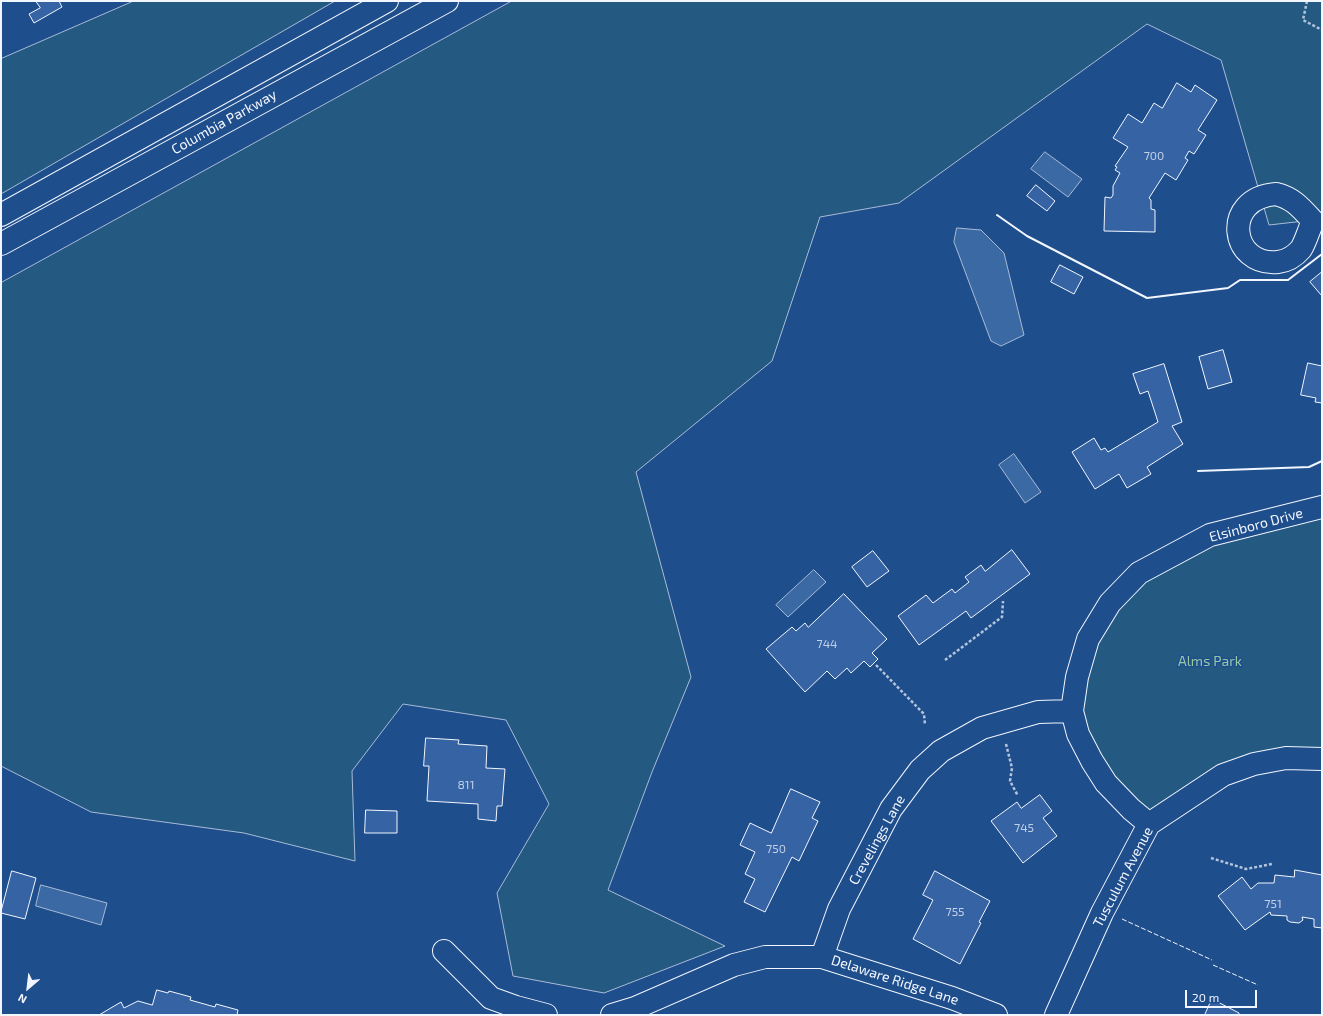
<!DOCTYPE html>
<style>
body{margin:0}
#map{position:relative;width:1323px;height:1016px;overflow:hidden;background:#1f4e8c;font-family:"Exo 2",sans-serif}
canvas{display:block}
.frame{position:absolute;inset:0;border:2px solid #f2f6ff;pointer-events:none}
.north{position:absolute;left:8px;top:968px;width:40px;height:40px;-webkit-text-stroke:3px #1f4e8c;paint-order:stroke;rotate:208deg;font-size:11px;font-weight:700;line-height:16px;text-align:center;color:#f2f6ff}
.north::after{content:'';display:block;margin:auto;width:14px;height:18px;background:#f2f6ff;clip-path:polygon(50% 0,100% 100%,50% 72%,0 100%)}
.scale{position:absolute;left:1185px;top:990px;width:72px;height:18px;box-sizing:border-box;border:2px solid #f2f6ff;border-top:0;padding-left:5px;font-size:12px;line-height:14px;white-space:nowrap;color:#f2f6ff;-webkit-text-stroke:3px #1f4e8c;paint-order:stroke}
</style>
<div id="map">
<canvas width="1323" height="1016"></canvas>
<div class="frame"></div>
<div class="north">N</div>
<div class="scale">20 m</div>
</div>
<script>
const context = document.querySelector('canvas').getContext('2d');
context.lineJoin = 'round';
function paint(path, color) { context.fillStyle = color; context.fill(path, 'evenodd'); }
function strokePath(path, color, width, dash) { context.strokeStyle = color; context.lineWidth = width; context.lineCap = dash ? 'butt' : 'round'; context.setLineDash(dash || []); context.stroke(path); }
function drawText(font, color, halo, rows, align = 'center') {
  context.font = font + ' "Exo 2",sans-serif'; context.lineWidth = 3; context.setLineDash([]); context.textBaseline = 'middle'; context.strokeStyle = halo; context.fillStyle = color; for (const [text, x, y, turn = 0] of rows) {
    context.save(); context.translate(x, y); context.rotate((+turn || 0) * Math.PI / 180); context.textAlign = isNaN(turn) ? turn : align; if (halo) context.strokeText(text, 0, 0); context.fillText(text, 0, 0); context.restore();
  }
}
const green = new Path2D(`
 M134 1H335L1 194V59Z
 M512 1H1322V219L1269 225 1221 60 1147 24 899 203 820 217 772 361 636 472 691 677 652 772 608 890 725 946 604 993 513 976 497 893 549 804 506 720 403 704 352 771 355 861 244 833 91 812 1 766V283Z
 M1322 507V759L1254 764 1149 824 1092 761 1077 677 1110 603 1210 535Z`);
paint(green, '#245a82');
strokePath(green, '#a8bbd7', 1);
const water = new Path2D(`
 M1045 152 1082 179 1068 197 1031 169Z
 M957 228 981 230 1004 253 1024 335 1001 346 991 341 954 242Z
 M1014 454 1041 492 1025 503 999 465Z
 M814 570 826 582 788 617 776 605Z
 M41 885 107 903 101 925 36 906Z`);
paint(water, '#3b69a3');
strokePath(water, '#a8bbd7', 1);
const building = new Path2D(`
 M36 1H59L62 7 34 23 29 14 40 8Z
 M1177 83 1191 92 1195 85 1217 100 1198 130 1206 135 1194 154 1189 151 1185 158 1188 160 1176 180 1165 173 1149 198 1151 200V209L1155 210V232L1104 231 1105 197 1111 198 1113 195V186L1120 173 1115 170 1117 167 1115 166 1128 147 1113 138 1128 114 1142 123 1154 103 1162 108Z
 M1036 185 1055 201 1047 211 1027 196Z
 M1060 265 1083 277 1074 294 1051 282Z
 M1322 272V296L1310 282Z
 M1223 350 1232 382 1208 389 1199 357Z
 M1308 363 1322 366V403L1315 402 1316 398 1301 395Z
 M1164 364 1182 422 1172 426 1183 444 1147 467 1151 474 1127 488 1119 474 1095 489 1072 452 1094 438 1101 450 1105 448 1108 452 1158 422 1148 391 1140 394 1133 374Z
 M1012 550 1030 574 971 618 966 611 919 645 898 616 926 595 933 603 952 589 955 593 969 582 965 577 981 565 985 571Z
 M873 551 889 571 867 587 852 567Z
 M844 594 887 639 872 653 878 659 870 667 864 661 851 673 847 668 835 679 827 671 805 692 766 649 792 627 796 631 805 623 808 627Z
 M426 738 459 740 458 744 487 746 486 768 505 769 502 806H497L496 821 478 819V804L427 801 429 766H424Z
 M791 789 820 802 812 818 818 821 799 861 792 857 765 912 744 902 755 879 745 874 755 852 740 845 750 823 771 833Z
 M1040 795 1052 811 1043 818 1057 836 1023 863 991 821 1017 802 1021 808Z
 M366 810 397 811V833H365Z
 M1295 870 1322 875V928L1314 927V919L1302 917 1303 920 1299 923 1290 922 1287 920V916L1271 915 1270 912 1245 930 1218 896 1242 877 1251 889 1258 883H1274L1275 875 1294 877Z
 M12 871 36 878 25 919 1 913Z
 M935 871 990 901 979 922 981 923 960 964 913 939 933 900 923 895Z
 M157 990 168 993 169 991 191 997 190 1000 215 1007 216 1004 238 1010 237 1015H99L121 1002 124 1008 138 1001 152 1005Z
 M1212 999 1239 1013V1015H1205Z`);
paint(building, '#3563a3');
strokePath(building, '#f2f6ff', 1);
const street = new Path2D(`
 M1276 194C1293 198 1301 208 1313 221 1309 229 1306 241 1301 249 1295 256 1287 261 1278 262 1230 267 1221 198 1276 194Z
 M1149 824 1131 809 1106 783 1092 761 1078 734 1072 711 1077 677 1088 639 1110 603 1139 573 1210 535 1322 507
 M444 951 491 998 516 1007 546 1015
 M822 957 839 909 891 809 920 770 941 751 982 728 1038 712 1072 711
 M612 1015 635 1008 734 965 765 957H822L952 998 996 1015
 M1056 1015 1102 913 1149 824 1223 775 1254 764 1286 758 1322 759`);
const highway = new Path2D(`
 M1 215 387 1
 M1 244 447 1`);
strokePath(street, '#f2f6ff', 24);
strokePath(highway, '#f2f6ff', 24);
strokePath(new Path2D(`
 M1307 1 1303 20 1322 30
 M945 660 1002 617 1003 601
 M876 665 924 714 925 725
 M1006 744 1012 768 1010 781 1018 796
 M1211 858 1246 869 1272 864`), '#b3c4dc', 2.5, [3, 2]);
strokePath(street, '#1f4e8c', 22);
strokePath(highway, '#1f4e8c', 22);
strokePath(new Path2D(`
 M1122 919 1212 960
 M1213 965 1258 985`), '#f2f6ff', 1, [5, 2]);
strokePath(new Path2D(`
 M997 215 1027 236 1147 298 1228 288 1240 280H1288L1322 254
 M1198 471 1309 467 1322 461`), '#f2f6ff', 2);
drawText('12px', '#c3d1e8', null, [
 ["700",1154,156],
 ["744",827,644],
 ["811",466,785],
 ["745",1024,828],
 ["750",776,849],
 ["751",1273,904],
 ["755",955,912]
]);
drawText('14px', '#f2f6ff', '#1f4e8c', [
 ["Columbia Parkway",224,122,-29],
 ["Elsinboro Drive",1256,525,-15],
 ["Crevelings Lane",877,840,-61],
 ["Tusculum Avenue",1123,877,-62],
 ["Delaware Ridge Lane",895,980,18]
]);
drawText('14px', '#97c8a6', '#1f4e8c', [
 ["Alms Park",1210,661]
]);
</script>
